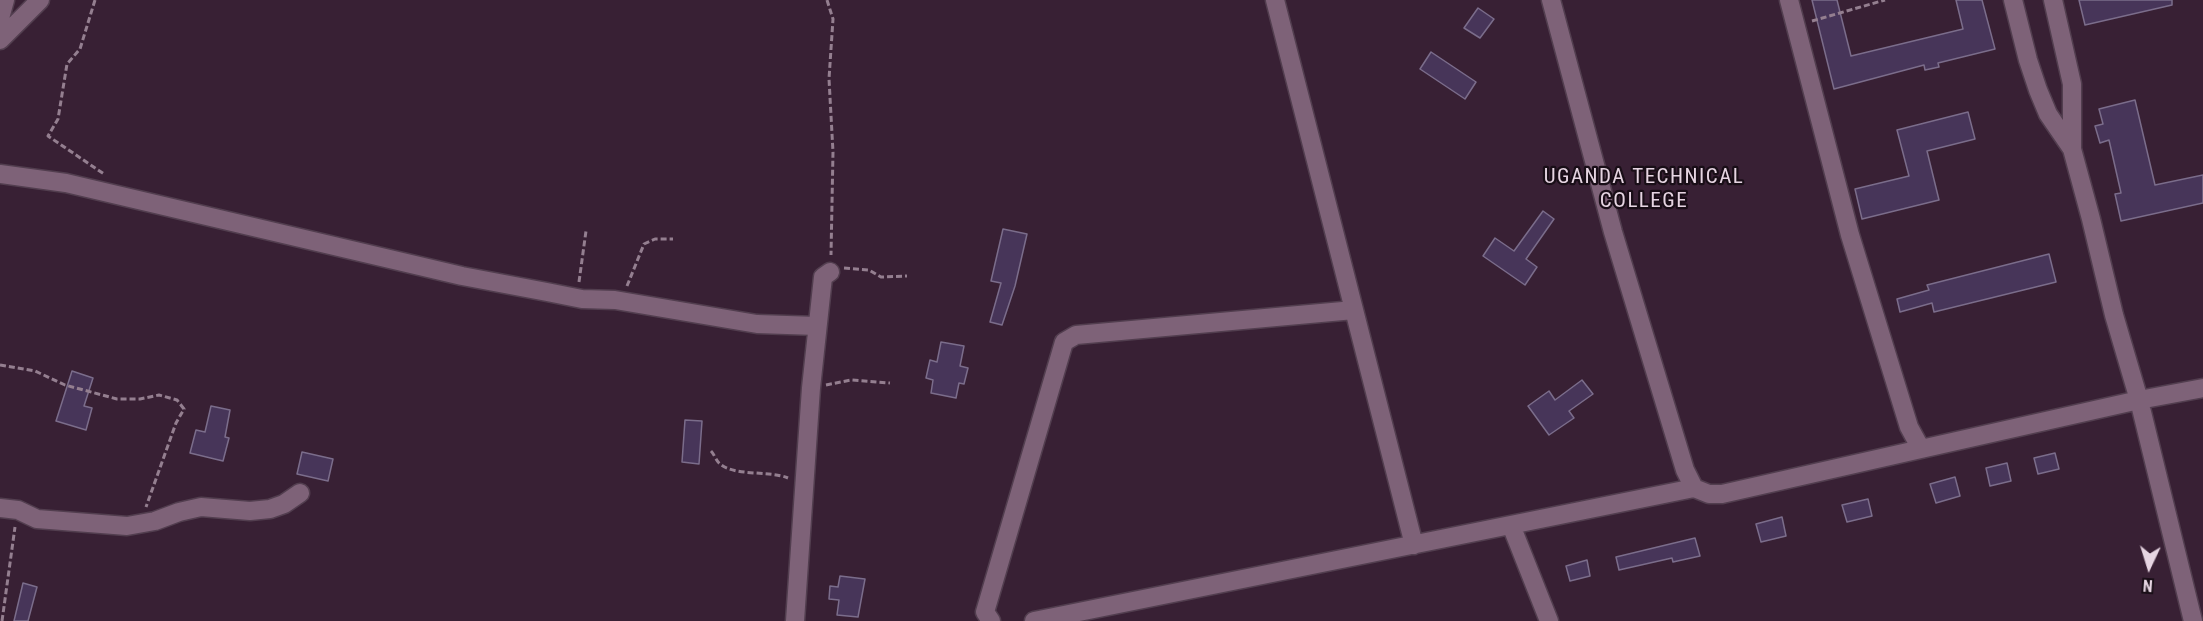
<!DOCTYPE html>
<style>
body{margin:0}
#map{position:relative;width:2203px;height:621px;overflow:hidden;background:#382034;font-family:"Roboto Condensed",sans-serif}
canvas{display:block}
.north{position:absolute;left:2119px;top:537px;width:60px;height:60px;-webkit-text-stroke:4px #190e17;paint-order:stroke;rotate:184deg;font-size:16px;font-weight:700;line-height:24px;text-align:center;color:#e6d5e2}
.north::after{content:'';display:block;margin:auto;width:21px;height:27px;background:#e6d5e2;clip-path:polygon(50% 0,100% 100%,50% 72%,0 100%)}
</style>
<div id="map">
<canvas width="2203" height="621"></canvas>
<div class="north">N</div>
</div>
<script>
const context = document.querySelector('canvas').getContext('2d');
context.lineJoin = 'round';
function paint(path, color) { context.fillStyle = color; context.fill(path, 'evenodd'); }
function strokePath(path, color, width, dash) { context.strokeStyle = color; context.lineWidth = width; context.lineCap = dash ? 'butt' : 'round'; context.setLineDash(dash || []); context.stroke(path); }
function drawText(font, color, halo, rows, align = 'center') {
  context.font = font + ' "Roboto Condensed",sans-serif'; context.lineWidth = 4.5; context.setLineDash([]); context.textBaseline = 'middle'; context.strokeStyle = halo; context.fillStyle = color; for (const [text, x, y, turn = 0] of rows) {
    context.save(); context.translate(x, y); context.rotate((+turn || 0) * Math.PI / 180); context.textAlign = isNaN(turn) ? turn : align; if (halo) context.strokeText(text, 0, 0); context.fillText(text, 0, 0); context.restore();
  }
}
const building = new Path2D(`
 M1812 0H1837L1851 56 1963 29 1956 0H1982L1995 49 1938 63 1939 67 1925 70 1924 65 1834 89Z
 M2079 0H2172V5L2085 25Z
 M1478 8 1494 19 1480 38 1464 28Z
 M1431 52 1476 82 1465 99 1420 69Z
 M2135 100 2155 185 2203 175V203L2121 221 2115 194 2121 193 2109 140 2100 143 2095 126 2103 124 2099 109Z
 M1968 112 1975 139 1927 151 1939 200 1862 219 1855 189 1909 176 1897 130Z
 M1543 211 1554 219 1526 259 1537 267 1525 285 1483 256 1495 238 1514 251Z
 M1003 229 1027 234 1015 286 1002 325 990 322 1001 283 991 281Z
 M2049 254 2056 282 1934 312 1932 303 1900 312 1897 299 1929 290 1927 285Z
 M941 342 964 346 960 366 968 368 964 384 959 383 956 398 931 393 933 380 926 378 930 360 937 362Z
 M72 371 93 378 84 406 92 408 86 430 56 421Z
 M1582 380 1593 394 1569 411 1574 418 1549 435 1528 406 1549 391 1555 400Z
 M211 406 230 410 225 437 229 438 223 461 190 453 196 430 205 432Z
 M685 420 702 421 699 464 682 462Z
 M302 452 333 459 328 481 297 474Z
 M2055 453 2059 469 2038 474 2034 458Z
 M2007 463 2011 481 1990 486 1986 468Z
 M1955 477 1960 496 1936 503 1930 484Z
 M1868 499 1872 516 1847 522 1842 505Z
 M1782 517 1786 536 1761 542 1756 524Z
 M1695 538 1700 556 1673 562 1672 558 1619 570 1616 557Z
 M1587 560 1590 576 1570 581 1566 566Z
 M840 576 865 579 858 617 837 615 839 600 829 599 830 586 838 587Z
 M23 583 37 587 28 621H14Z`);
paint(building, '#473559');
strokePath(building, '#7b6d8b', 1.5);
const minor = new Path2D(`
 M1275 0 1414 545
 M1551 0 1613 232 1685 470 1694 488 1709 494H1722L1921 449
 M1789 0 1850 235 1909 427 1921 449 2139 400 2203 388
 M2013 0 2028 60 2038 90 2048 114 2072 149 2091 219 2114 315 2139 400 2193 621
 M2053 0 2072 84V149
 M0 18 5 0
 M0 40 40 0
 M0 174 66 183 462 276 547 292 582 299 615 300 757 324 817 326
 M0 508 18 510 37 519 127 526 155 521 179 512 201 507 250 511 270 509 284 504 300 493
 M1511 525 1549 621
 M795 621 811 388 823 277 830 272
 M991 621 985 612 1064 342 1076 335 1354 310
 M1034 621 1694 488`);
strokePath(minor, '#523e4f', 21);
strokePath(new Path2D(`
 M95 0 80 49 67 64 58 119 48 136 104 174
 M827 0 833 19 829 79 833 152 831 255
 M1812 21 1885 0
 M844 268 869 270 881 277 907 276
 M579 282 586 231
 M627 286 644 244 655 239H673
 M0 365 35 371 65 385 117 399H140L159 395 177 400 184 409 176 423 146 507
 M826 385 851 380 890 383
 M711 451C714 454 716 460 719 463 733 477 769 470 788 478
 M2 621 15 527`), '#947f90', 3, [6, 3]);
strokePath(minor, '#7e6278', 18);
context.letterSpacing = '1.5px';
drawText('21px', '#e6d5e2', '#190e17', [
 ["UGANDA TECHNICAL",1644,178],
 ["COLLEGE",1644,202]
]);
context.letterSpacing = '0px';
</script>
